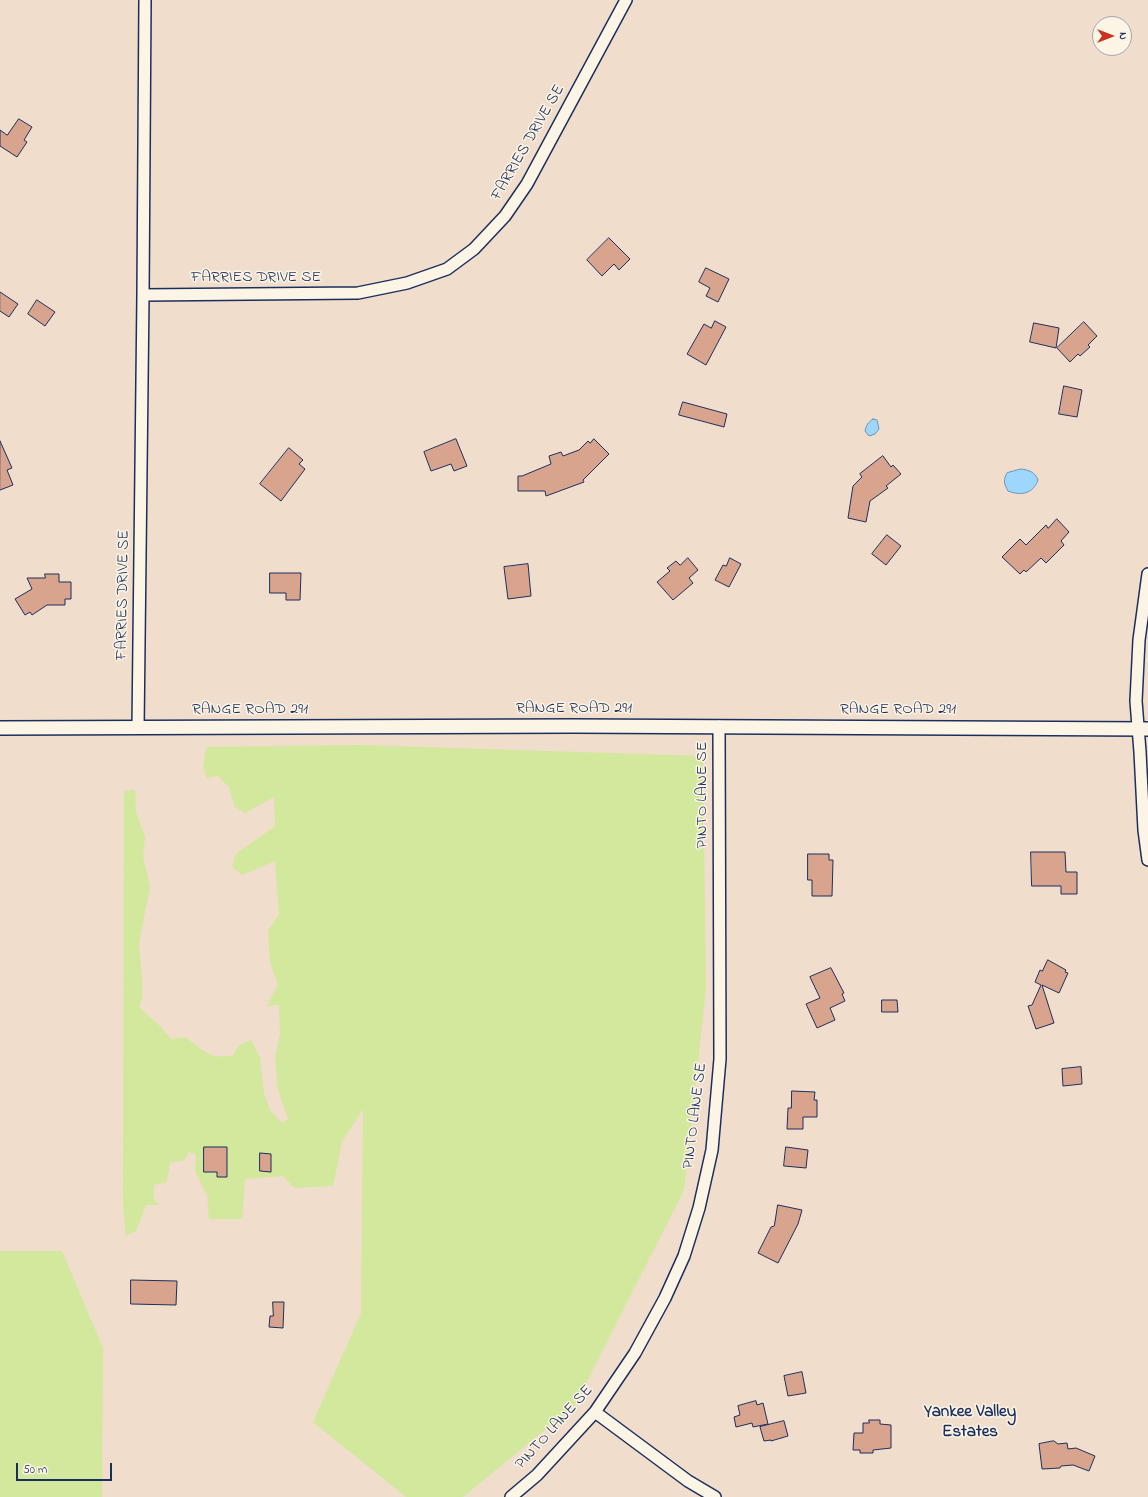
<!DOCTYPE html>
<style>
body{margin:0}
#map{position:relative;width:1148px;height:1497px;overflow:hidden;background:#f1ddcb;font-family:"Indie Flower",sans-serif}
canvas{display:block}
.north{position:absolute;left:1092px;top:16px;width:40px;height:40px;box-sizing:border-box;background:#fcf5e5;border:1px solid #a2a6af;border-radius:50%;rotate:90deg;font-size:11px;font-weight:700;line-height:16px;text-align:center;color:#1b2f5e}
.north::after{content:'';display:block;margin:auto;width:14px;height:18px;background:#c8321e;clip-path:polygon(50% 0,100% 100%,50% 72%,0 100%)}
.scale{position:absolute;left:16px;top:1463px;width:96px;height:18px;box-sizing:border-box;border:2px solid #1b2f5e;border-top:0;padding-left:5px;font-size:12px;line-height:14px;white-space:nowrap;color:#1b2f5e;-webkit-text-stroke:3px #fcf5e5;paint-order:stroke}
</style>
<div id="map">
<canvas width="1148" height="1497"></canvas>
<div class="north">N</div>
<div class="scale">50 m</div>
</div>
<script>
const context = document.querySelector('canvas').getContext('2d');
context.lineJoin = 'round';
function paint(path, color) { context.fillStyle = color; context.fill(path, 'evenodd'); }
function strokePath(path, color, width, dash) { context.strokeStyle = color; context.lineWidth = width; context.lineCap = dash ? 'butt' : 'round'; context.setLineDash(dash || []); context.stroke(path); }
function drawText(font, color, halo, rows, align = 'center') {
  context.font = font + ' "Indie Flower",sans-serif'; context.lineWidth = 3; context.setLineDash([]); context.textBaseline = 'middle'; context.strokeStyle = halo; context.fillStyle = color; for (const [text, x, y, turn = 0] of rows) {
    context.save(); context.translate(x, y); context.rotate((+turn || 0) * Math.PI / 180); context.textAlign = isNaN(turn) ? turn : align; if (halo) context.strokeText(text, 0, 0); context.fillText(text, 0, 0); context.restore();
  }
}
paint(new Path2D(`
 M361 745 703 756 706 989 684 1190 575 1405 463 1497H406L313 1422 361 1313 363 1109 342 1142 333 1186 294 1188 283 1176 245 1179 242 1219H209L207 1195 195 1171 196 1155 189 1152 183 1161 170 1162 167 1182 154 1185V1200L160 1205H146L136 1231 126 1236 123 1203 124 791 135 790 136 812 145 837 143 856 150 886 139 943 142 979V999L139 1007 161 1027 171 1039 186 1037C201 1049 212 1061 233 1055L239 1045 251 1040 260 1057 264 1093 270 1110 282 1123 288 1119 278 1090 275 1056 280 1035 279 1005 267 1006 278 984 270 963 268 931 279 914 275 861 242 875 232 867 236 854 275 826 274 797 245 813 234 806 229 787 218 776 207 778 203 768 206 747Z
 M0 1251H62L103 1348 102 1497H0Z`), '#d1e89d');
const water = new Path2D(`
 M873 419 877 420 879 429 875 434 869 436 865 431C866 426 868 422 873 419Z
 M1021 469C1029 470 1035 472 1038 480 1033 494 1021 496 1008 491 1004 484 1003 480 1007 473Z`);
paint(water, '#9dd7fd');
strokePath(water, '#6994bd', 1);
const building = new Path2D(`
 M19 119 32 127 24 140 27 142 17 157 0 146V130L7 135Z
 M609 238 630 259 619 270 614 264 602 276 587 260Z
 M706 268 729 279 718 302 706 296 710 288 699 282Z
 M0 292 18 304 9 317 0 311Z
 M37 300 55 312 45 326 28 314Z
 M715 321 726 327 706 365 687 354 704 324 711 328Z
 M1084 322 1097 336 1088 345 1090 347 1080 356 1078 354 1070 362 1057 348Z
 M1034 323 1059 328 1056 348 1030 342Z
 M1064 386 1082 390 1077 417 1059 414Z
 M683 402 727 414 724 427 679 415Z
 M456 439 467 466 454 471 451 464 431 471 424 452Z
 M594 439 609 454 583 480 584 482 546 496 545 491H518V476H522L551 464 549 456 561 452 563 456 579 450 588 441 590 443Z
 M0 441 12 468 7 470 13 485 0 490Z
 M289 448 303 460 299 464 305 469 281 501 260 484Z
 M883 456 891 467 893 465 901 474 886 486 888 488 870 501 866 522 848 518 853 486 862 477 860 474Z
 M1057 519 1069 532 1061 541 1064 545 1046 563 1041 558 1026 572 1024 570 1020 574 1002 557 1020 539 1026 545 1046 525 1048 528Z
 M887 535 901 546 886 565 872 554Z
 M688 558 698 570 689 578 693 583 673 600 657 582 670 571 667 568 676 561 680 565Z
 M730 558 741 564 729 587 715 580 723 565 726 566Z
 M528 564 531 596 508 599 504 567Z
 M270 573H301L300 600H286V593H270Z
 M45 574H59V582H71V599H65V605H47L32 615 30 612 25 615 15 599 32 589 27 578H45Z
 M1031 852H1065L1066 872H1077V894H1061V886H1032Z
 M808 854H829V860H833L832 896H812V880H808Z
 M1048 960 1066 970 1065 972 1068 973 1059 993 1042 985 1054 1023 1036 1029 1028 1006 1032 1005 1041 985 1035 982 1040 970 1042 971Z
 M831 968 844 993 842 994 845 1001 830 1008 835 1020 817 1028 806 1004 820 998 810 977Z
 M882 1000H897L898 1012H882Z
 M1081 1067 1082 1084 1063 1086 1062 1069Z
 M792 1091 815 1092 814 1100H817V1117H803V1129H787L788 1108H791Z
 M204 1147H227V1177H217V1172H204Z
 M786 1147 808 1150 806 1168 784 1166Z
 M260 1153 271 1154V1172L260 1171Z
 M778 1205 802 1210 798 1224 778 1263 758 1253 771 1227 774 1226Z
 M131 1280 177 1281 176 1305 131 1304Z
 M273 1302H284L283 1328 269 1327 270 1316H273Z
 M802 1372 806 1393 788 1396 784 1376Z
 M756 1401 757 1405 763 1403 768 1424 753 1427 752 1423 736 1427 734 1417 740 1415 738 1406Z
 M869 1420H880V1424L891 1425V1448L873 1450V1453H860V1450H853L854 1433H863V1423H869Z
 M784 1421 788 1436 771 1441V1440L764 1441 760 1427Z
 M1054 1441 1058 1444 1067 1443 1068 1449 1076 1448 1095 1456 1089 1471 1073 1465 1061 1466 1060 1468 1042 1469 1039 1444Z`);
paint(building, '#d8a48d');
strokePath(building, '#1b2f5e', 1);
const minor = new Path2D(`
 M143 295 358 293 407 283 447 269 474 249 505 216 527 184 626 0
 M1148 574 1139 640 1136 701 1140 752 1144 830 1148 860
 M138 728 143 295 145 0
 M595 1412 688 1481 715 1497
 M511 1497 537 1475 595 1412 635 1353 665 1298 684 1256 699 1208 712 1150 720 1059 719 726`);
const tertiary = new Path2D(`
 M0 728 573 726 1148 729`);
strokePath(minor, '#1b2f5e', 14);
strokePath(tertiary, '#1b2f5e', 16);
strokePath(minor, '#fcf5e5', 11);
strokePath(tertiary, '#fcf5e5', 13);
drawText('16px', '#1b2f5e', '#fcf5e5', [
 ["FARRIES DRIVE SE",529,143,-60],
 ["FARRIES DRIVE SE",256,278],
 ["FARRIES DRIVE SE",124,595,-89],
 ["RANGE ROAD 291",574,709],
 ["RANGE ROAD 291",250,710],
 ["RANGE ROAD 291",898,710],
 ["PINTO LANE SE",703,795,-90],
 ["PINTO LANE SE",696,1116,-83],
 ["PINTO LANE SE",555,1428,-48]
]);
drawText('bold 17px', '#1b2f5e', '#fcf5e5', [
 ["Yankee Valley",970,1413],
 ["Estates",970,1433]
]);
</script>
